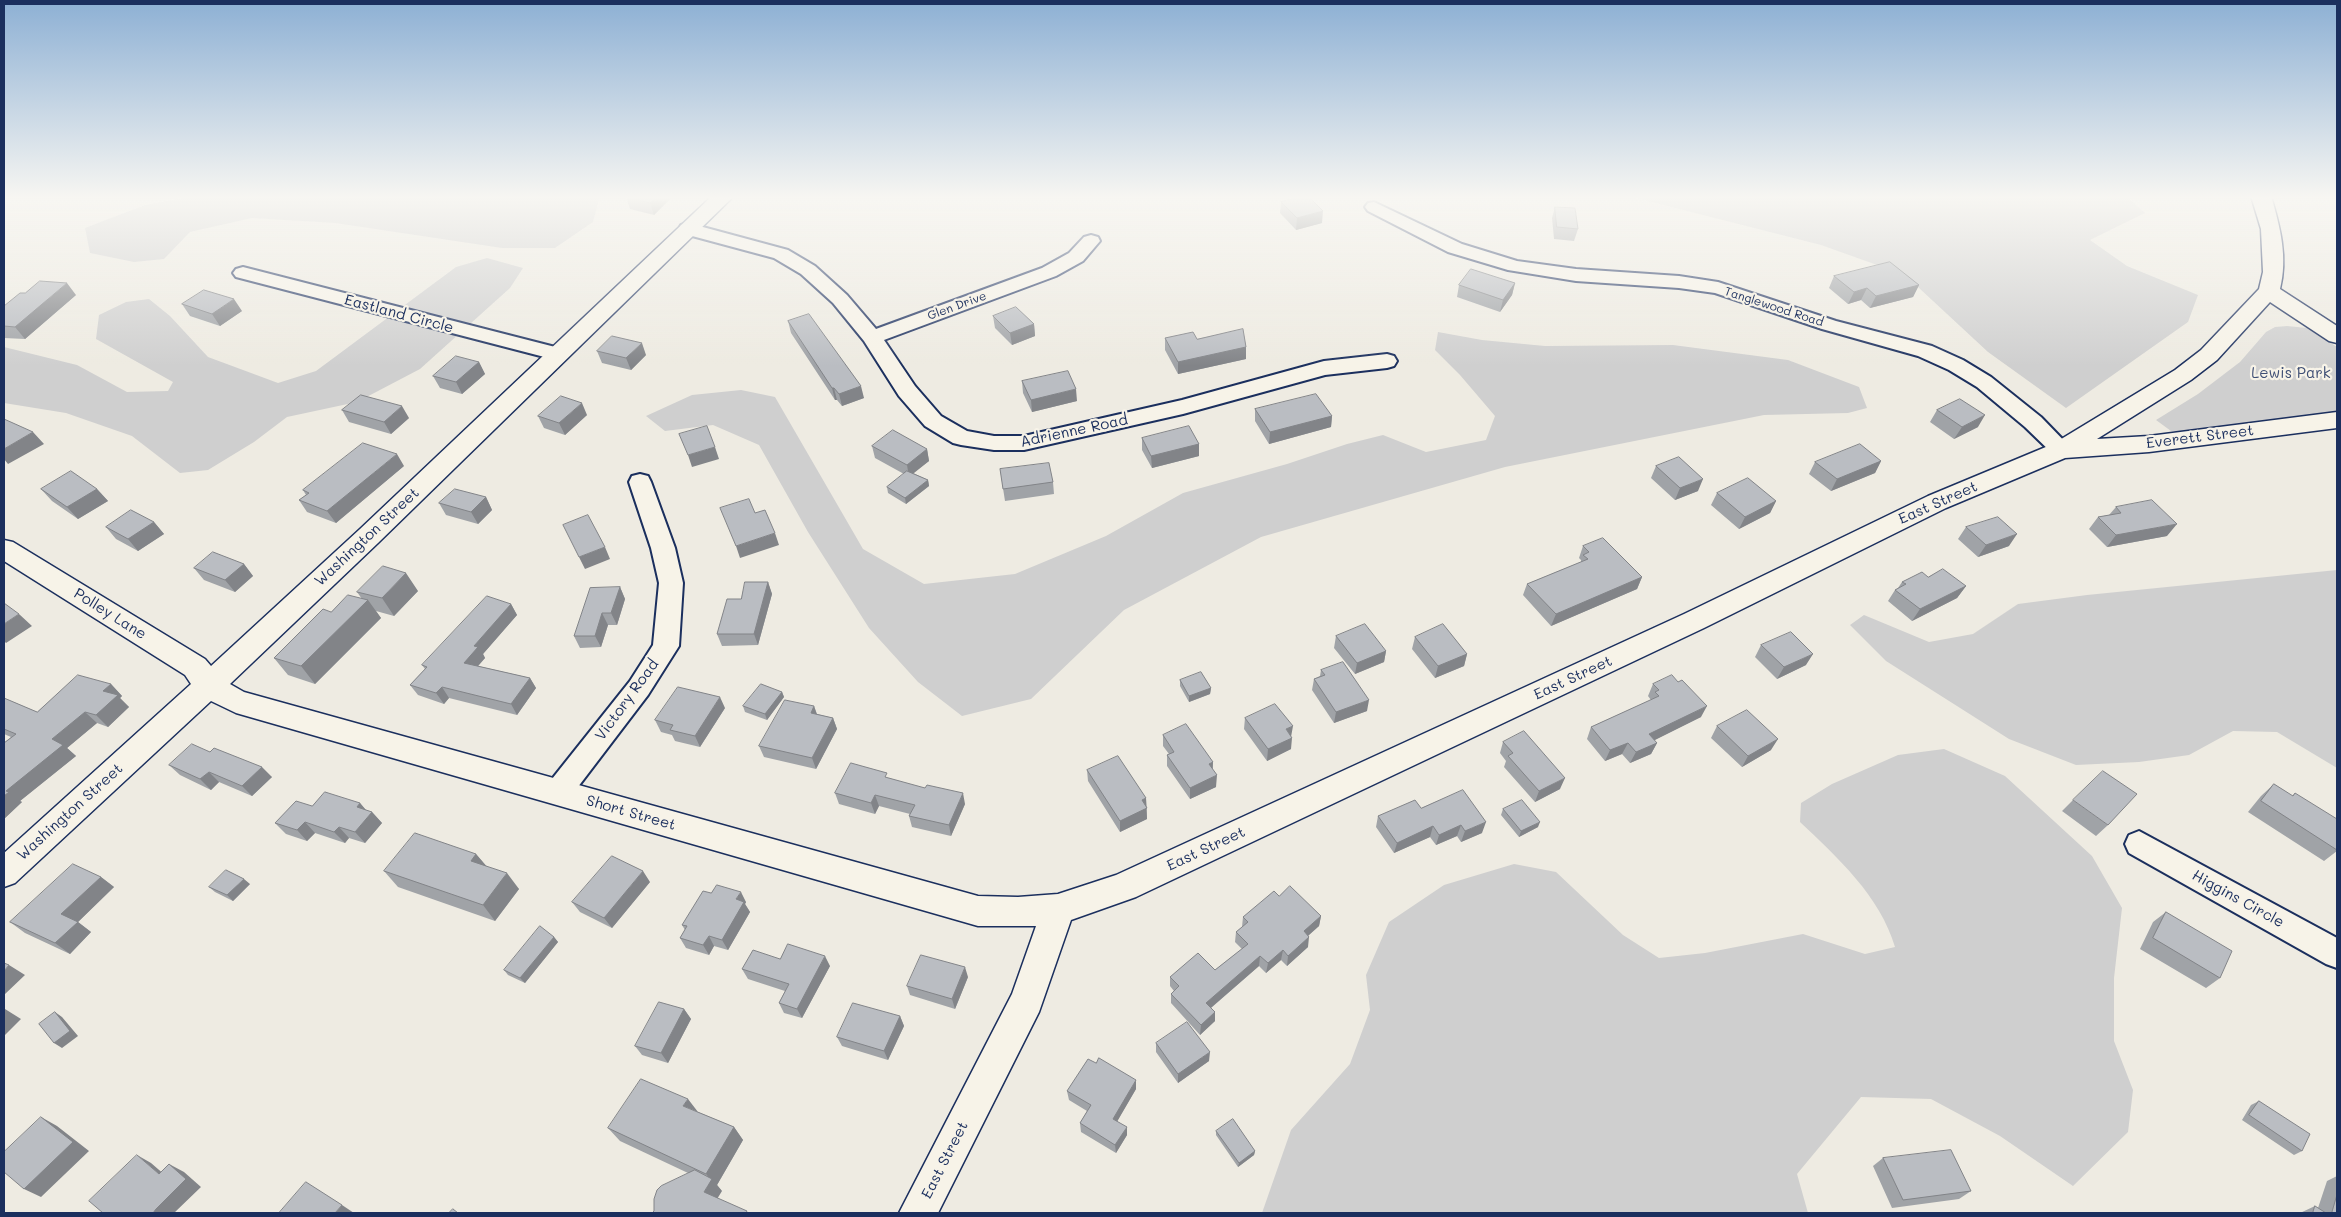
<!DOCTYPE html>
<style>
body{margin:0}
#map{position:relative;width:2341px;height:1217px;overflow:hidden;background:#eeebe2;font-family:Mali,sans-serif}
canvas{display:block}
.frame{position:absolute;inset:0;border:5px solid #1b2f5e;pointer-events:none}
</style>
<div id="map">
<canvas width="2341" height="1217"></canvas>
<div class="frame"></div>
</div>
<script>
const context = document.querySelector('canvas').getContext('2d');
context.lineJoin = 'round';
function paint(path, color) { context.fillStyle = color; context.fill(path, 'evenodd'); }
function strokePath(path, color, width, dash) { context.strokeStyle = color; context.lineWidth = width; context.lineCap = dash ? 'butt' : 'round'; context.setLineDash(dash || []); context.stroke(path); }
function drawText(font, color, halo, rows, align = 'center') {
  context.font = font + ' Mali,sans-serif'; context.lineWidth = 4.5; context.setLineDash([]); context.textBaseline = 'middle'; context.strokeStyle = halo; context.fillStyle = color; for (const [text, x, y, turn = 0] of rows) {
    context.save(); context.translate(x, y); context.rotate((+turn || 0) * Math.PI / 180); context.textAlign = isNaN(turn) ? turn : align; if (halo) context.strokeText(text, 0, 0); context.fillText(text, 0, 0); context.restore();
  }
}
paint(new Path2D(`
 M194 196H600L593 222 555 248H502L335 223 252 218 190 232 164 259 134 262 90 253 85 228 145 205Z
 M1622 196H2126L2145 213 2090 240 2127 266 2198 295 2188 322 2066 408 1988 352 1905 275 1821 245 1636 198Z
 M487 258 523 268 510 288 420 369 357 402 287 417 254 442 208 470 180 473 132 436 66 413 4 403V347L77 365 127 392 168 391 173 382 96 339 99 315 126 302 149 299 170 316 208 357 278 383 316 371 456 267Z
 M2287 326 2307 328 2337 347V413L2185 432 2171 431 2156 420 2198 394 2240 362 2266 332 2275 327Z
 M1438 332 1482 340 1545 346 1673 345 1788 360 1859 387 1867 408 1848 413 1764 415 1505 467 1261 537 1124 610 1031 699 962 716 918 682 869 628 808 532 759 445 713 425 665 431 646 416 692 395 741 390 775 397 863 549 924 584 1015 574 1106 536 1183 493 1287 464 1347 444 1383 435 1426 452 1486 440 1495 416 1460 375 1435 350Z
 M2337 570V768L2277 732 2233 731 2189 755 2139 762 2076 765 2009 739 1886 661 1850 625 1864 615 1929 642 1973 634 2018 604 2087 595Z
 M1944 749 2005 776 2092 856 2122 908 2114 978V1041L2133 1090 2128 1132 2073 1186 2000 1136 1931 1099 1861 1097 1797 1174 1808 1213H1262L1291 1130 1350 1064 1370 1010 1366 975 1389 922 1444 885 1514 864 1556 872 1623 935 1659 958 1705 953 1803 934 1865 954 1895 947C1880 896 1838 858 1800 822L1801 803 1832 784 1898 755Z`), '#cfcfcf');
const street = new Path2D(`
 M1374 202 1462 244 1517 261 1576 269 1679 276 1718 282 1836 321 1932 346 1963 360 1991 377 2041 417 2073 450 2070 455 2062 458 2054 455 2025 427 1977 387 1949 370 1918 356 1822 329 1715 293 1679 288 1576 281 1508 270 1448 252 1368 211 1365 207 1368 203Z
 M688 223 788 250 815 266 847 295 876 329 1042 268 1069 253 1084 237 1091 235 1098 237 1100 241 1083 261 1056 276 884 340 915 386 941 416 967 431 994 436H1024L1182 400 1324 361 1387 354 1394 356 1397 361 1394 366 1387 368 1325 375 1183 414 1024 450H994L961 445 953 443 925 426 899 396 864 341 833 303 801 274 774 258 681 233 679 229 681 225Z
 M243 267 563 349 566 354 563 359 556 360 236 277 233 273 236 269Z
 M640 474 648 476 651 482 675 548 683 583 679 646 648 695 568 800 558 804 548 800 544 792 548 784 630 681 653 645 659 583 651 548 629 482 632 476Z
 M2139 831 2337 938V968L2326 964 2129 853 2125 844 2129 835Z`);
const secondary = new Path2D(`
 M712 196H734L378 543 230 684 244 692 978 896 1018 897 1058 894 1116 875 1684 614 1928 496 2053 444 2175 370 2201 350 2259 289 2263 272 2261 229 2251 196H2271C2280 227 2288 257 2280 289L2337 326V343L2329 341 2270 302 2217 360 2191 380 2097 439 2149 436 2337 412V428L2149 452 2065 458 1946 508 1704 628 1136 897 1071 920 1039 1012 938 1213H899L1012 994 1036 926H978L236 713 211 701 15 883 4 887V853L191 684 185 675 4 561V540L13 542 205 659 211 666 360 529Z`);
strokePath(street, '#1b2f5e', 4);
strokePath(secondary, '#1b2f5e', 3);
paint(street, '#f7f3e8');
paint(secondary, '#f7f3e8');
paint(new Path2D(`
 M626 197H672L654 215 630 209Z
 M1281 202 1322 223 1296 230 1280 213Z
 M1555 207 1578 229 1574 241 1554 239 1552 218Z
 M1834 276 1919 285 1913 297 1870 308 1861 300 1848 304 1829 288Z
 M1515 283 1512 295 1500 312 1457 297 1459 285Z
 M76 295 25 339 4 338V306Z
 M182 304 242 311 220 326 190 316Z
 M993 316 1034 324 1035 336 1012 345 995 328Z
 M788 321 864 398 842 406 837 400H835L791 333Z
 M1165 338 1197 339 1246 347V359L1178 374 1165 350Z
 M597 351 646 355 631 370 602 363Z
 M479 362 485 374 462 394 440 388 433 376Z
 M1022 381 1077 401 1032 412 1023 393Z
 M1255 409 1332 416 1331 427 1269 444 1255 421Z
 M342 410 409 418 391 434 349 422Z
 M1937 410 1978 427 1954 439 1930 422Z
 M587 415 565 435 544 428 538 416Z
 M1142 438 1199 444V456L1152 468 1142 450Z
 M872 446 927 449 929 461 913 473 928 480 929 486 906 504 888 493 887 487 904 474 875 458Z
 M1881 461 1875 473 1831 491 1809 474 1815 462Z
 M404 466 336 523 307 512 299 500 306 495 303 490Z
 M1656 466 1698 491 1675 500 1651 478Z
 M1000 469 1053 482 1054 494 1005 501Z
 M41 489H97L108 501 78 519 52 501Z
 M1717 493 1776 501 1770 513 1739 529 1711 505Z
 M486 497 492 510 478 524 446 515 439 503Z
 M2116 507 2167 536 2107 547 2089 529 2098 517 2109 515Z
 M154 522 164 534 138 551 116 539 106 527Z
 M1966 527 2009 546 1978 557 1958 539Z
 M1583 546 1642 577 1637 589 1551 626 1523 595 1527 584 1581 562V560L1579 558Z
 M244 564 253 576 235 592 204 580 194 568Z
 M1928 577 1966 586 1957 598 1912 621 1888 601 1895 590 1898 588 1902 582Z
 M768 582 772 594 758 645 722 646 717 634 741 599Z
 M620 587 625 599 617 625H608L601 647 580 648 574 636Z
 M418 591 394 616 376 611 381 618 315 684 288 675 274 658 331 612 362 599 357 592Z
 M511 604 517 615 483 654 485 658 478 666 530 678 536 688 517 715 449 698 444 704 418 695 410 685 425 669 422 665Z
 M1336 636 1386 651 1384 662 1355 674 1334 648Z
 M1415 637 1467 654 1464 666 1435 678 1412 649Z
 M1761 645 1806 665 1777 679 1755 657Z
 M1321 670 1367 711 1334 723 1312 690 1314 679 1320 676Z
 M1180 680 1211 688 1210 694 1189 702 1180 686Z
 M111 684 122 696 120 698 129 707 108 727 97 723 67 748 76 756 20 801 22 802 4 819V743L11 737 4 734V698L37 712Z
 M1653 684 1701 717 1654 740 1657 743 1651 754 1630 763 1622 754 1605 761 1587 739 1591 727 1651 700 1648 696Z
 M782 692 784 697 767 720 745 712 743 706Z
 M814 706 817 714 833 718 837 729 816 769 764 757 759 746Z
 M725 708 700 747 675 741 672 735 661 732 655 720Z
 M1245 718 1291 737V749L1267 761 1244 729Z
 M1717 726 1771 750 1742 767 1711 738Z
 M1163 735 1213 762V770L1216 787 1190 799 1167 766V755L1169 754 1163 746Z
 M1503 742 1560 789 1535 802 1504 767 1506 761 1500 753Z
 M210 752 272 777 252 796 219 782 211 790 180 775 169 765Z
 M1087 770 1146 798 1147 819 1120 832 1088 781Z
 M889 778 965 804 951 836 912 827 909 816 910 814 879 806 875 814 839 804 835 793Z
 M2274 784 2292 796 2295 793 2337 850V851L2324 861 2248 812 2261 796Z
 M2073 800 2108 825 2096 836 2062 811Z
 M360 803 366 810 372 812 382 823 365 843 349 838 345 843 315 833 307 841 286 834 275 823 312 806Z
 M1421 808 1482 833 1461 842 1457 836 1436 845 1430 837 1394 853 1376 827 1378 816Z
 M1503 809 1538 827 1519 837 1501 815Z
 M476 854 486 866 519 889 495 921 398 887 384 871Z
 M101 877 114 887 78 922 91 932 70 954 25 933 10 922Z
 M650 882 612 928 580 912 572 902Z
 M250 884 233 901 215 892 209 887Z
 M711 893 746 902 745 904 750 912 728 950 714 946 709 955 686 948 680 938 685 930 682 925Z
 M1279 896 1321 916 1319 926 1308 936V947L1287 966 1281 960 1266 973 1259 966 1211 1008 1215 1021 1200 1035 1171 1003V994L1174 991 1170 986V977L1215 970 1242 949 1235 942 1236 932 1242 927 1243 917Z
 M2166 912 2220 978 2206 988 2140 949 2153 922Z
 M554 937 558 942 525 983 508 975 504 970Z
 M830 966 802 1018 784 1013 779 1003 785 991 748 979 742 969Z
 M968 977 955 1009 910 995 907 986Z
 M684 1009 691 1019 668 1063 642 1055 635 1046Z
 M900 1016 904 1026 888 1060 842 1046 837 1037Z
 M1156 1043 1209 1061 1178 1083 1156 1052Z
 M1136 1089 1117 1121 1127 1135 1116 1153 1081 1132 1080 1123 1087 1111 1069 1100 1067 1091Z
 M2259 1101 2302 1151 2294 1155 2242 1120 2251 1105Z
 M698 1112 734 1127 743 1140 717 1185 722 1191 688 1173 620 1141 608 1128Z
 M1216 1131 1255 1151 1254 1155 1238 1167 1216 1135Z
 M1883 1158 1971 1191 1959 1199 1892 1208 1873 1166Z
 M2337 1176V1213H2300L2315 1206 2318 1208 2327 1181Z`), '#a0a3a7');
paint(new Path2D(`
 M658 196H671L672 197 654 215 650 203Z
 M1323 211 1322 223 1296 230 1297 218Z
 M67 283 76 295 25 339 15 327Z
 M1515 283 1512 295 1500 312 1503 300Z
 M1919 285 1913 297 1870 308 1876 296Z
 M1867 288 1861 300 1848 304 1854 292Z
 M234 299 242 311 220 326 212 314Z
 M1034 324 1035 336 1012 345 1010 333Z
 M642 343 646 355 631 370 626 358Z
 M1246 347V359L1178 374V362Z
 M479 362 485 374 462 394 456 382Z
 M861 386 864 398 842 406 839 394Z
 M832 388H834L837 400H835Z
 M1076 389 1077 401 1032 412 1031 400Z
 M582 403 587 415 565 435 559 423Z
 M402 406 409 418 391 434 384 422Z
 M1985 415 1978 427 1954 439 1962 427Z
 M1332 416 1331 427 1269 444 1270 432Z
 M33 432 44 444 8 464 4 459V449Z
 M1199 444V456L1152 468 1151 456Z
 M715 447 719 459 692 467 688 455Z
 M927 449 929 461 909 477 907 465Z
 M397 454 404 466 336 523 327 511Z
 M1881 461 1875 473 1831 491 1837 479Z
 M1703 479 1698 491 1675 500 1680 488Z
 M928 480 929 486 906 504 905 498Z
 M97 489 108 501 78 519 67 507Z
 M486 497 492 510 478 524 471 512Z
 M1776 501 1770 513 1739 529 1745 517Z
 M154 522 164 534 138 551 128 539Z
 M2177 524 2167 536 2107 547 2116 535Z
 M775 533 779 545 740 558 736 546Z
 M2017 534 2009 546 1978 557 1986 545Z
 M605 547 610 559 585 569 579 557Z
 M244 564 253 576 235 592 225 580Z
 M406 573 418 591 394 616 382 598Z
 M1642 577 1637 589 1551 626 1556 614Z
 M768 582 772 594 758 645 754 634Z
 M1966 586 1957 598 1912 621 1920 609Z
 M620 587 625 599 617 625 611 613Z
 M368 600 381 618 315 684 301 666Z
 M511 604 517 615 483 654 485 658 471 674 464 663 474 646Z
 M602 613 608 625 601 647 595 636Z
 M19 614 32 626 6 643 4 641V624Z
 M1386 651 1384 662 1355 674 1357 663Z
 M1467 654 1464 666 1435 678 1438 666Z
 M1813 654 1806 665 1777 679 1784 667Z
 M530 678 536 688 517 715 511 704Z
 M111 684 122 696 120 698 129 707 108 727 96 715 103 691Z
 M442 687 449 698 444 704 436 693Z
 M1211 688 1210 694 1189 702V696Z
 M782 692 784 697 767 720 765 714Z
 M720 697 725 708 700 747 695 736Z
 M1369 700 1367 711 1334 723 1336 712Z
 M814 706 818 718 811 713Z
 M1707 706 1701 717 1643 746 1649 734Z
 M85 712 97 723 67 748 76 756 20 801 22 802 4 819V796L6 791 52 739Z
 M833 718 837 729 816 769 812 758Z
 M1293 726 1291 737 1286 729Z
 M1292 738 1291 749 1267 761 1268 749Z
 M1778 739 1771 750 1742 767 1748 756Z
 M1628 743 1622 754 1605 761 1610 750Z
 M1657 743 1651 754 1630 763 1636 752Z
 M1213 762 1212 773 1209 764Z
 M262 767 272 777 252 796 242 786Z
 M209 772 219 782 211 790 200 779Z
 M1217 775 1216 787 1190 799V788Z
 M1565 778 1560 789 1535 802 1539 791Z
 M963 793 965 804 951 836 949 825Z
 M875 795 879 806 875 814 871 803Z
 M1146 798 1147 819 1120 832V821L1142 800Z
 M360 803 370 815 357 807Z
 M372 812 382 823 365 843 355 832Z
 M305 822 315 833 307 841 297 830Z
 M1486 822 1482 833 1461 842 1465 831Z
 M1540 822 1538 827 1519 837 1521 831Z
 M1461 825 1457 836 1436 845 1439 835Z
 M1433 826 1430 837 1394 853 1397 843Z
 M339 827 349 838 345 843 334 832Z
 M476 854 489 869 471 861Z
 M643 871 650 882 612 928 604 918Z
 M507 873 519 889 495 921 483 905Z
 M101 877 114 887 78 922 91 932 70 954 55 943 61 914Z
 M244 879 250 884 233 901 227 895Z
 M741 892 746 902 745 904 750 912 728 950 722 940 736 899Z
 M1321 916 1319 926 1302 941 1304 931Z
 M709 936 714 946 709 955 703 945Z
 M554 937 558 942 525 983 520 978Z
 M1309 937 1308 947 1287 966 1288 956Z
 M1283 950 1281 960 1266 973 1268 963Z
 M825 956 830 966 802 1018 797 1009Z
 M1260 956 1259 966 1206 1012V1003Z
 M9 965 25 975 4 995V971Z
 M965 967 968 977 955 1009 952 999Z
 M5 1009 21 1019 4 1036V1011Z
 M684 1009 691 1019 668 1063 661 1053Z
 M55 1012 62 1017 78 1036 62 1048 54 1043Z
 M1215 1012V1021L1200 1035 1201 1025Z
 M900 1016 904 1026 888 1060 884 1051Z
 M1210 1052 1209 1061 1178 1083V1074Z
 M1136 1080V1089L1114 1127 1113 1119Z
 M688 1099 698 1112 683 1106Z
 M41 1117 57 1126 89 1151 41 1197 24 1189Z
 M734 1127 743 1140 717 1185 722 1191 714 1204 704 1192 711 1180 706 1174Z
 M1127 1127V1135L1116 1153 1115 1145Z
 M1255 1151 1254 1155 1238 1167 1239 1163Z
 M137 1155 151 1163 173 1182 159 1174Z
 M169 1164 184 1172 201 1187 174 1213H153Z
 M342 1205 354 1213H335Z`), '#828488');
const building = new Path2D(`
 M627 196H658L650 203 626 197Z
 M1302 196H1308L1323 211 1297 218 1281 202Z
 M1555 207 1575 208 1578 229 1557 227Z
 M1890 262 1919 285 1876 296 1867 288 1854 292 1834 276Z
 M1471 269 1515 283 1503 300 1459 285Z
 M40 281 67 283 15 327 4 326V306L20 293H25Z
 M204 290 234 299 212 314 182 304Z
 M1016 307 1034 324 1010 333 993 316Z
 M809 314 861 386 839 394 834 388H832L788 321Z
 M1243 329 1246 347 1178 362 1165 338 1193 332 1197 339Z
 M612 336 642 343 626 358 597 351Z
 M456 356 479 362 456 382 433 376Z
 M1068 371 1076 389 1031 400 1022 381Z
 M1316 394 1332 416 1270 432 1255 409Z
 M361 395 402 406 384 422 342 410Z
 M561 396 582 403 559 423 538 416Z
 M1960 399 1985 415 1962 427 1937 410Z
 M4 419 33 432 4 449Z
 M707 426 715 447 688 455 679 434Z
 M1189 426 1199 444 1151 456 1142 438Z
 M893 430 927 449 907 465 872 446Z
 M363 443 397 454 327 511 299 500 309 493 303 490Z
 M1860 444 1881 461 1837 479 1815 462Z
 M1679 457 1703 479 1680 488 1656 466Z
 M1049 463 1053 482 1003 489 1000 469Z
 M71 471 97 489 67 507 41 489Z
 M907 471 928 480 905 498 887 487Z
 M1748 478 1776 501 1745 517 1717 493Z
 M455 489 486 497 471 512 439 503Z
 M749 499 755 513 765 510 775 533 736 546 720 508Z
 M2152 500 2177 524 2116 535 2098 517 2121 513 2116 507Z
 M131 510 154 522 128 539 106 527Z
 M588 515 605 547 579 557 563 525Z
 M1998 517 2017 534 1986 545 1966 527Z
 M1603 538 1642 577 1556 614 1527 584 1588 559 1583 555 1589 552 1583 546Z
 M213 552 244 564 225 580 194 568Z
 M383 566 406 573 382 598 357 592Z
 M1943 569 1966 586 1920 609 1895 590 1906 584 1902 582 1922 572 1928 577Z
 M745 582H768L754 634H717L727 599H741Z
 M620 587 611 613H602L595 636H574L590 588Z
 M348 595 368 600 301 666 274 658 323 609 331 612Z
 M487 596 511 604 474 646 478 647 464 663 530 678 511 704 442 687 436 693 410 685 427 667 422 665Z
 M4 603 19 614 4 624Z
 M1365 624 1386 651 1357 663 1336 636Z
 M1443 624 1467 654 1438 666 1415 637Z
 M1791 632 1813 654 1784 667 1761 645Z
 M1343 662 1369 700 1336 712 1314 679 1325 675 1321 670Z
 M1201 672 1211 688 1189 696 1180 680Z
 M78 675 111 684 103 691 118 695 96 715 85 712 52 739 63 745 6 791 9 792 4 796V743L16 734 4 729V698L37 712Z
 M1672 675 1678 682 1682 680 1707 706 1649 734 1657 743 1636 752 1628 743 1610 750 1591 727 1659 696 1655 692 1659 690 1653 684Z
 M761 684 782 692 765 714 743 706Z
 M678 687 720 697 695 736 670 730 673 725 655 720Z
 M785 700 814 706 811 713 833 718 812 758 759 746Z
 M1275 704 1293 726 1286 729 1292 738 1268 749 1245 718Z
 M1747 710 1778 739 1748 756 1717 726Z
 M1186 724 1213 762 1209 764 1217 775 1190 788 1167 755 1174 752 1163 735Z
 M1524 731 1565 778 1539 791 1508 756 1513 753 1503 742Z
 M192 744 210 752 214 748 262 767 242 786 209 772 200 779 169 765Z
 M1118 756 1146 798 1142 800 1147 808 1120 821 1087 770Z
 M851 763 887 773 885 777 925 788 927 785 963 793 949 825 909 816 915 805 875 795 871 803 835 793Z
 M2103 771 2137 794 2108 825 2073 800Z
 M2274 784 2293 796 2295 793 2337 819V850L2261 801Z
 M1463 790 1486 822 1465 831 1461 825 1439 835 1433 826 1397 843 1378 816 1415 800 1421 808Z
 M325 792 360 803 357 807 372 812 355 832 339 827 334 832 305 822 297 830 275 823 296 801 312 806Z
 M1522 800 1540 822 1521 831 1503 809Z
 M415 833 476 854 471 861 507 873 483 905 384 871Z
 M612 856 643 871 604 918 572 902Z
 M73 864 101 877 61 914 78 922 55 943 10 922Z
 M226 870 244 879 227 895 209 887Z
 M717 885 741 892 736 899 744 902 722 940 709 936 703 945 680 938 687 926 682 925 703 891 711 893Z
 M1290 886 1321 916 1304 931 1309 937 1288 956 1283 950 1268 963 1260 956 1206 1003 1215 1012 1201 1025 1171 994 1179 986 1170 977 1198 953 1215 970 1248 944 1236 932 1248 922 1243 917 1274 891 1279 896Z
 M2166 912 2232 951 2220 978 2153 938Z
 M540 926 554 937 520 978 504 970Z
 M788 944 825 956 797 1009 779 1003 789 984 742 969 753 950 780 959Z
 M921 955 965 967 952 999 907 986Z
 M4 963 9 965 4 971Z
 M659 1002 684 1009 661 1053 635 1046Z
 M853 1003 900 1016 884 1051 837 1037Z
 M55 1012 70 1031 54 1043 39 1024Z
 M1187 1022 1210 1052 1178 1074 1156 1043Z
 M1099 1058 1136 1080 1113 1119 1127 1127 1115 1145 1080 1123 1091 1105 1067 1091 1088 1059 1096 1063Z
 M641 1079 688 1099 683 1106 734 1127 706 1174 608 1128Z
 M2259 1101 2310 1134 2302 1151 2249 1115Z
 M41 1117 73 1142 24 1189 4 1172V1152Z
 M1233 1119 1255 1151 1239 1163 1216 1131Z
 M1951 1150 1971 1191 1903 1200 1883 1158Z
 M137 1155 159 1174 169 1164 186 1179 156 1209 153 1213H103L89 1201Z
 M695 1170 712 1179 704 1192 747 1211 746 1213H652L654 1211V1199L657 1190 661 1186Z
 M306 1182 342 1205 335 1213H279Z
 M2337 1195V1213H2332Z
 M2315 1206 2326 1213H2313Z
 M453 1209 458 1213H449Z`);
paint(building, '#babdc2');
strokePath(building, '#828488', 1);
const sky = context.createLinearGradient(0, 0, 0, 366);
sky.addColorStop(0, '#8db0d4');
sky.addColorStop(0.54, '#f7f6f2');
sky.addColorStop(1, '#f7f6f200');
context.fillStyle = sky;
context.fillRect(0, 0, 2341, 366);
drawText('12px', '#1b2f5e', '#f7f3e8', [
 ["Glen Drive",957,306,-20],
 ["Tanglewood Road",1774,307,18]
]);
drawText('15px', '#1b2f5e', '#f7f3e8', [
 ["Eastland Circle",399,314,15],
 ["Adrienne Road",1074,431,-12],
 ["Everett Street",2200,437,-7],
 ["East Street",1938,503,-24],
 ["Washington Street",367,537,-43],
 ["Polley Lane",110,614,32],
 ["East Street",1573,678,-25],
 ["Victory Road",627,700,-54],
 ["Washington Street",70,812,-42],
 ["Short Street",631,813,16],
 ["East Street",1206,849,-25],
 ["Higgins Circle",2238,899,29],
 ["East Street",945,1160,-63]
]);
drawText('15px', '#3f4f75', '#f7f3e8', [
 ["Lewis Park",2291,373]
]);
</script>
